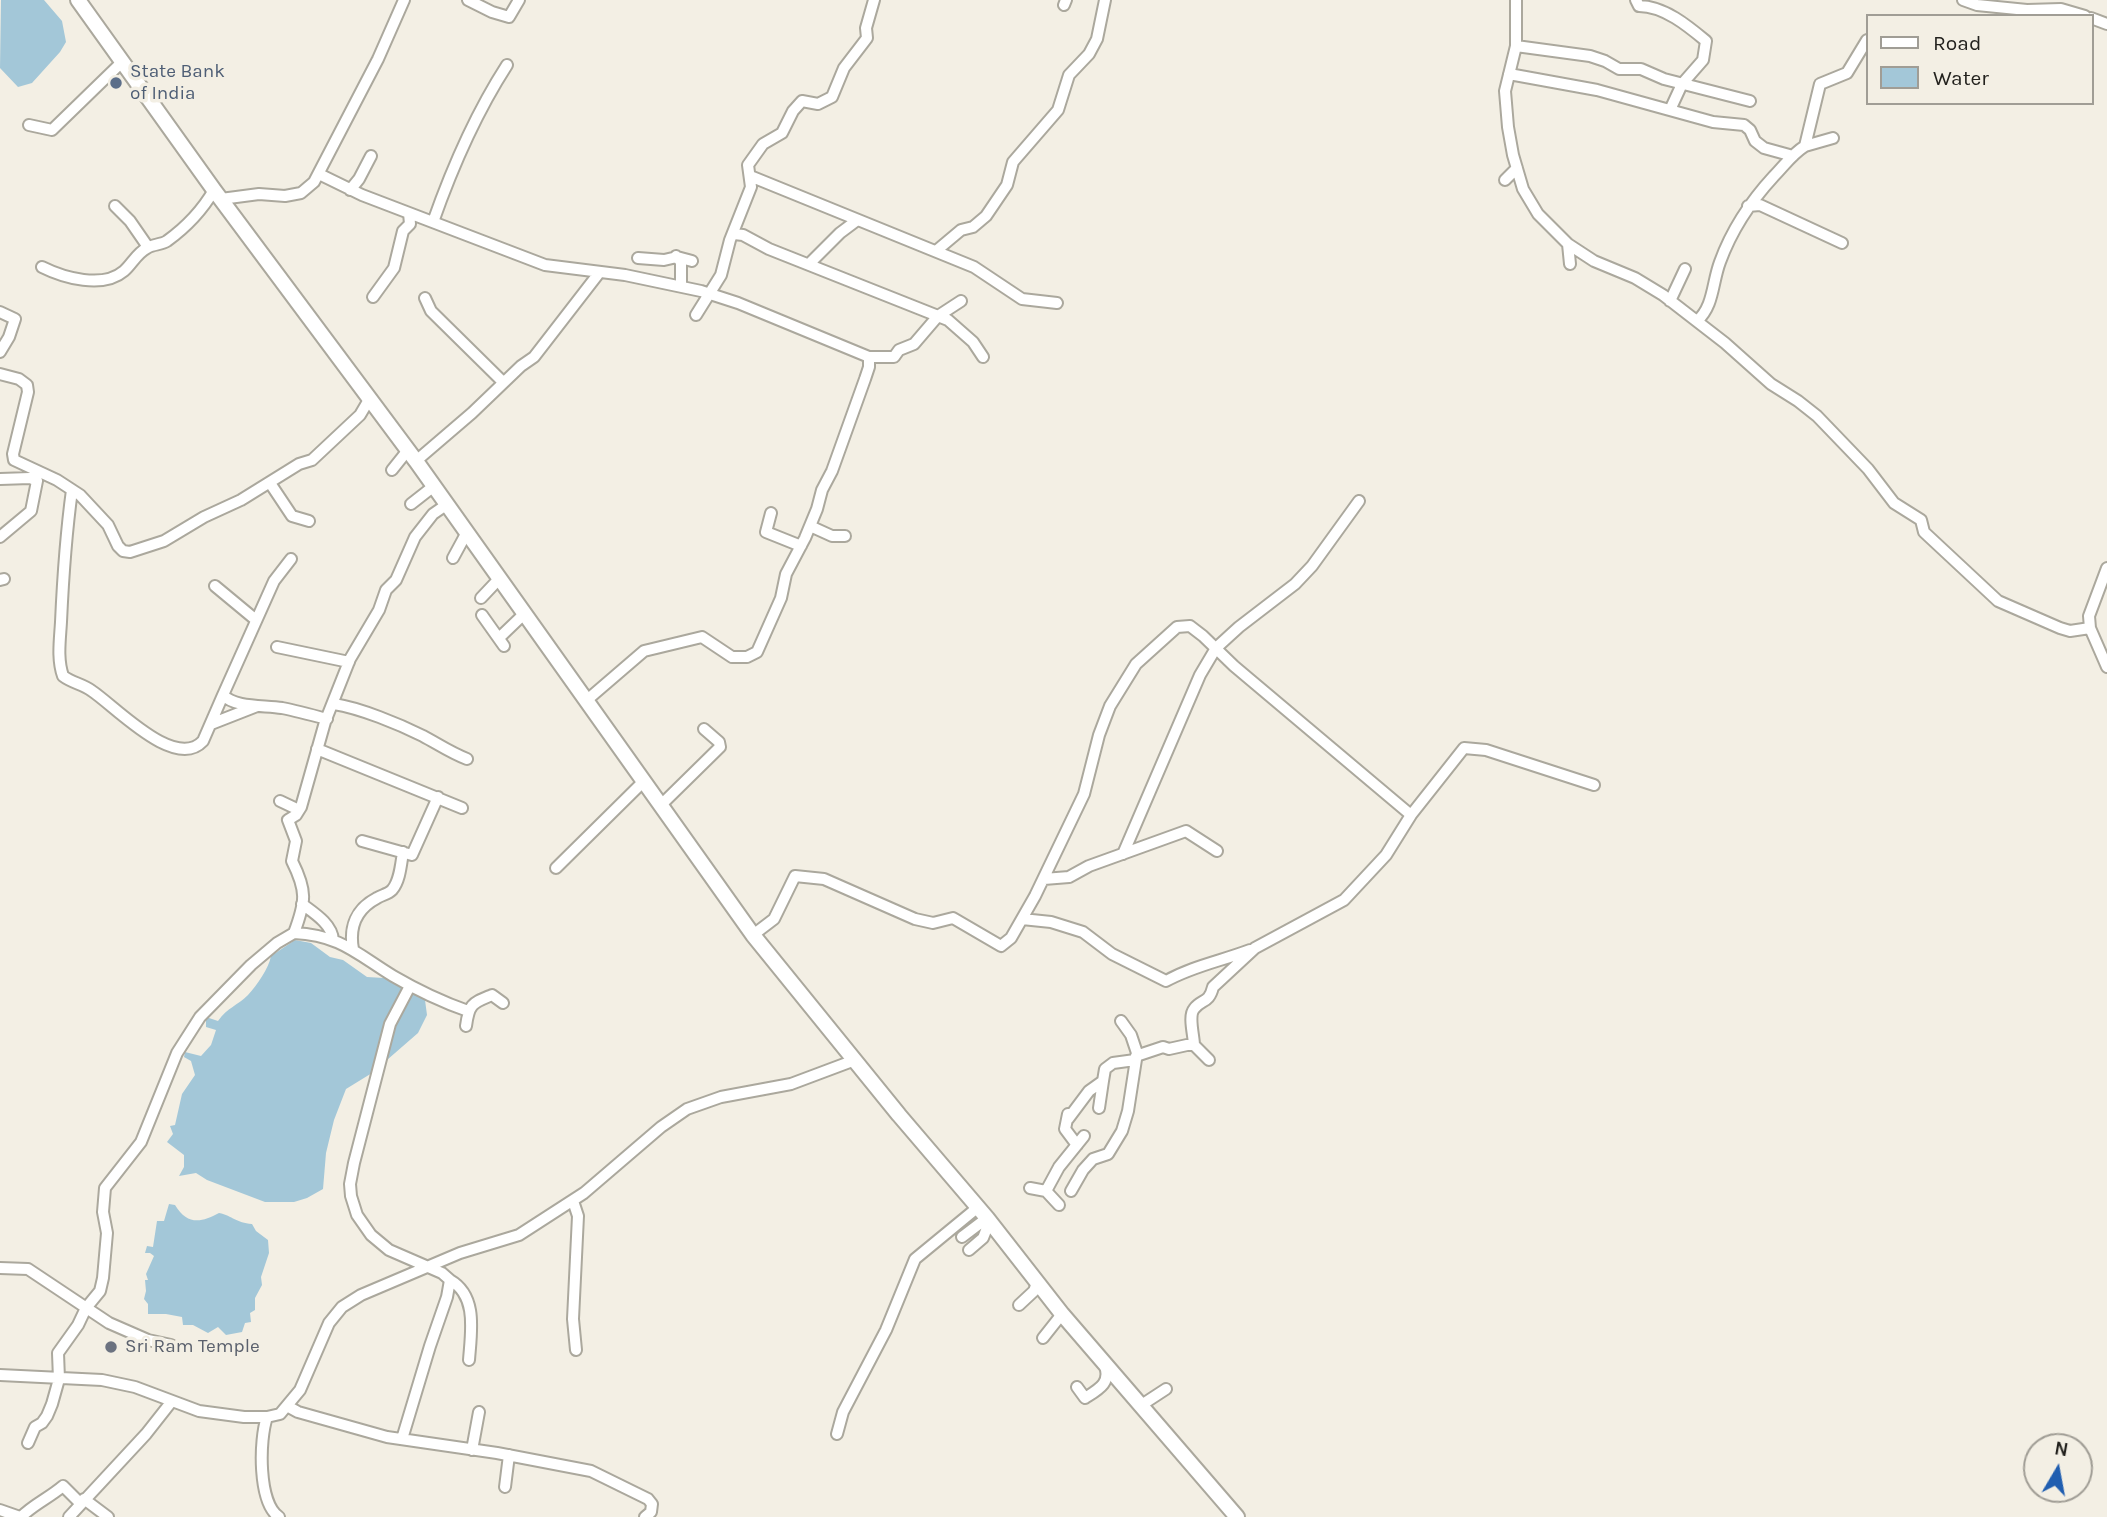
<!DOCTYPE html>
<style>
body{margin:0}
#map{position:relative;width:2107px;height:1517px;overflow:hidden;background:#f3efe4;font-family:Karla,sans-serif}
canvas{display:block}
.legend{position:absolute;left:1866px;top:14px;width:228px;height:91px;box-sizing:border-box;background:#f3efe4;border:2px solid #a09d95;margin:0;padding:9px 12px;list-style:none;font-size:21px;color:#23221e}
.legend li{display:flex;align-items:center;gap:14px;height:35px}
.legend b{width:35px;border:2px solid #a09d95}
.north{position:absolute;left:2023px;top:1433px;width:70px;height:70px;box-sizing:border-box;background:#f3efe4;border:2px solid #a09d95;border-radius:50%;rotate:10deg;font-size:19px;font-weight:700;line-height:28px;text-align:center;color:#23221e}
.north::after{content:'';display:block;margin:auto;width:24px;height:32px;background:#205eb0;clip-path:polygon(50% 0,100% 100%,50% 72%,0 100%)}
</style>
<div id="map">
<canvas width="2107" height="1517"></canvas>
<ul class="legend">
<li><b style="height:9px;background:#fff"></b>Road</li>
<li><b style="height:19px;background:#a3c7d8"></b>Water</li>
</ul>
<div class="north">N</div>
</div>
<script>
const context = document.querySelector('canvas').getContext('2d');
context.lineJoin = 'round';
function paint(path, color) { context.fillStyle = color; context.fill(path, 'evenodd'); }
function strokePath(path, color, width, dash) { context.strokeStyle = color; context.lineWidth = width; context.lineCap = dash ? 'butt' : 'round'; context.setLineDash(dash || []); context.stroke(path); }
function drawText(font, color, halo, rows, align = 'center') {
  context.font = font + ' Karla,sans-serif'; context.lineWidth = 7; context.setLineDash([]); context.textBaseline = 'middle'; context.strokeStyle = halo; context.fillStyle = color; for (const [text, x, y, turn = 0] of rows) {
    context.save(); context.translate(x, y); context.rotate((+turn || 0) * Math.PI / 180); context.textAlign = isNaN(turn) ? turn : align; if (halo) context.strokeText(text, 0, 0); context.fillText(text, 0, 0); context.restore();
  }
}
paint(new Path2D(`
 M1 0H44L62 21 66 42 60 52 32 83 18 87 0 68Z
 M295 940 311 943 330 957 343 960 367 977 384 978 405 987 425 1000 427 1015 418 1033 372 1073 346 1089 334 1120 326 1153 323 1189 307 1198 294 1202H265L207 1180 196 1173 179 1176 184 1167V1155L167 1142 173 1134 170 1126 175 1125 182 1094 195 1075 191 1061 184 1057 185 1052 201 1056 211 1045 216 1030 206 1027V1017L218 1021C228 1007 237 1006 248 995 257 985 269 968 271 956Z
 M169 1204 175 1205C187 1225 201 1223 219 1213 233 1216 236 1223 252 1224L256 1231 268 1240 269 1253 261 1277 262 1285 255 1298V1310L250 1313 251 1322 245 1323 242 1332 226 1335 218 1327 208 1333 193 1325H183L182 1317 166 1314H148V1304L144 1299 146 1291 145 1280H148L146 1274 154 1256 150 1253H145L147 1246 153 1247 157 1221H164Z`), '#a3c7d8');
const minor = new Path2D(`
 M468 0 492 12 509 17 519 0
 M1516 0V46L1505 91 1508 127 1513 155 1523 189 1538 214 1568 244 1594 261 1635 278 1663 295 1725 343 1771 384 1798 401 1817 416 1868 469 1894 503 1921 520 1924 532 1998 601 2060 628 2070 631 2090 628
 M1636 0 1639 6C1664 6 1688 26 1706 41L1703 60 1682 84 1670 110
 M1963 0 1977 5 2027 10 2061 9 2085 16
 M1064 5 1066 0
 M2091 18 2107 24
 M1516 46 1590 56 1605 61 1619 69H1641L1664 79 1750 101
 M1509 74 1597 90 1713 122 1744 125 1750 130 1755 141 1764 148 1793 156
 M29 125 52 130 121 63
 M1805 146 1833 138
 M319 174 362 195 545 265 625 275 701 291 738 303 869 357V367L865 379 832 471 822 490 817 509 805 538 786 574 781 598 757 652 747 657H732L702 637 644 651 587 700
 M750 176 974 267 1022 299 1057 303
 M1505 180 1517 168
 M350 190 359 179 371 156
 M221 199 259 194 285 196 301 193 314 182 378 59 404 0
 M115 206 130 221 148 247
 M1748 206 1760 205 1842 243
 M433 222C452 168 476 113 507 65
 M734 234 743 235 769 249 948 320 973 342 983 357
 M1568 244 1570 264
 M936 251 961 230 973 227 986 216 1007 185 1013 162 1058 110 1069 75 1089 54 1097 39 1105 0
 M676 256 681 262V286
 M638 258 664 260 677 257 692 261
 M809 264 840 233 856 221
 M42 267C64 278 103 289 124 271 132 264 137 253 147 248 153 244 161 245 167 241 185 228 203 209 214 190
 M373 297 394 268 403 231 410 224 409 213
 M425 298 431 311 503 382
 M1670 301 1685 269
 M0 312 15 319 9 337 0 352
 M696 315 721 275 730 240 751 187 748 165 763 144 782 133 793 111 802 101 818 104 832 97 844 68 867 38 866 28 874 0
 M1697 321C1714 306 1712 283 1720 262 1732 229 1750 202 1774 176 1784 166 1792 154 1805 146L1820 84 1847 73 1867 40
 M869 357H894L899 350 914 344 938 316 961 301
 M0 374 19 379 27 385 28 392 13 454 14 460 57 480 80 495 108 525 118 546 123 551 130 552 164 541 204 517 241 500 299 464 312 460 360 415 370 398
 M416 461 472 413 521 366 534 357 599 273
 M392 470 408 450
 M0 479 30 478 37 481 31 511 0 537
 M270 483 292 516 309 521
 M72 490C66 534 63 577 61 622 60 640 57 659 63 676 72 683 83 684 92 691 116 707 175 771 203 741L223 695
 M411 504 434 486
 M771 513 766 532 801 546
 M810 526 832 536H845
 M453 558 466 534
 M291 559 274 581 223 695C235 708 265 705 282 708 297 711 312 715 327 719
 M2107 568 2089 616 2090 628 2107 667
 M0 580 4 579
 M215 586 256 620
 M481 598 498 580
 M482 615 504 646
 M499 638 524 614
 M277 647 349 662
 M334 704C360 708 399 724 423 736 438 744 451 753 467 759
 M211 724 257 706
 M317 749 462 808
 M280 801 299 810
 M661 805 720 747 719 742 704 729
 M362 841 412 855 438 797
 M1123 854 1200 675 1216 648 1239 627 1295 584 1312 566 1359 501
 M556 868 643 782
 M1044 879 1069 877 1089 866 1186 831 1217 851
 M302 904C314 913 332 924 333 940
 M1022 919 1051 922 1083 932 1112 954 1166 981C1193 966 1221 961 1250 950
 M294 933C340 935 357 954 393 976 417 990 442 1002 468 1011
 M753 935 774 919 795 876 824 879 915 919 933 923 953 918 1001 946 1011 938 1035 896 1084 794 1099 735 1110 706 1136 664 1177 627 1190 626 1203 636 1234 666 1411 815
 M353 949C349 927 356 909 377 898 382 895 388 894 392 890 400 881 401 864 403 852
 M466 1026C469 1003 473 1003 492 995L503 1003
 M1194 1045C1194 1036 1188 1016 1194 1009 1201 999 1209 1004 1213 987L1255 948 1344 900 1386 855 1411 815 1464 748 1486 750 1594 785
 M1136 1056 1163 1047 1169 1049 1187 1045H1194L1209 1060
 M1099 1108 1103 1081
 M1068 1114 1065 1129 1077 1145
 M1068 1119 1089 1091 1103 1081 1105 1069 1113 1063 1135 1060
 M1030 1188 1046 1191 1059 1205
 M1046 1191 1059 1167 1084 1136
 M1071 1191 1083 1170 1093 1159 1108 1154 1122 1131 1128 1111 1137 1053 1131 1035 1121 1021
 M573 1201 578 1216 573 1319 576 1350
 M962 1237 987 1218
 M969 1250 983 1238 987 1228 983 1221
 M0 1268 28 1269 109 1323 148 1340 171 1345
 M450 1280C478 1296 471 1332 469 1360
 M1019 1305 1034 1291 1037 1283
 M1043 1338 1062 1314
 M0 1375 102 1380 135 1387 199 1411 244 1417H267L280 1414 300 1390 329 1323 342 1307 361 1295 460 1253 519 1235 584 1193 661 1127 687 1109 721 1097 791 1084 855 1060
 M1077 1387 1085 1398C1099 1389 1111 1383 1105 1366
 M287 1406 298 1412 387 1437 497 1453 591 1471 648 1499 652 1504 651 1512 645 1517
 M1140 1406 1166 1389
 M267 1417C259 1440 258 1503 279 1517
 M837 1434 843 1412 886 1330 915 1259 977 1208
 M402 1439 430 1346 447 1297 450 1280 442 1273 389 1250 371 1235 357 1215 351 1196 350 1184 354 1163 390 1024 410 986
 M28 1443 35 1427 42 1423 47 1416 52 1404 59 1379 58 1353 78 1325 86 1308 100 1291 103 1278 107 1233 103 1212 105 1188 141 1142 177 1053 200 1017 251 965 277 943 294 933C306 901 307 891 292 861L296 841 288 820 296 815 301 807 325 722 350 659 379 610 386 590 396 580 415 537 433 514 446 505
 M472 1450 479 1412
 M505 1487 509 1455
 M84 1499 108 1517
 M0 1510 20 1517
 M21 1517C34 1504 49 1498 63 1486L80 1503
 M69 1517 146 1434 172 1401`);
const tertiary = new Path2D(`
 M78 0 214 190 416 461 753 935 899 1115 987 1218 1062 1314 1237 1517`);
strokePath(minor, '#aba89d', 14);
strokePath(tertiary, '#aba89d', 18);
strokePath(minor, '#fff', 10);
strokePath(tertiary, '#fff', 14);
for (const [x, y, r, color] of [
 [116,83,7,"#5c6f8a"],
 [111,1347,7,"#6b7280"]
]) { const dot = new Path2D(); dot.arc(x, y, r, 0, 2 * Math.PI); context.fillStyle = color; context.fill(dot); strokePath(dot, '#f3efe4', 2.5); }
drawText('19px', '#4e5e75', '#f3efe4', [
 ["State Bank",130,72],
 ["of India",130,94]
], 'left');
drawText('19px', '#5b616d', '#f3efe4', [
 ["Sri Ram Temple",125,1347]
], 'left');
</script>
